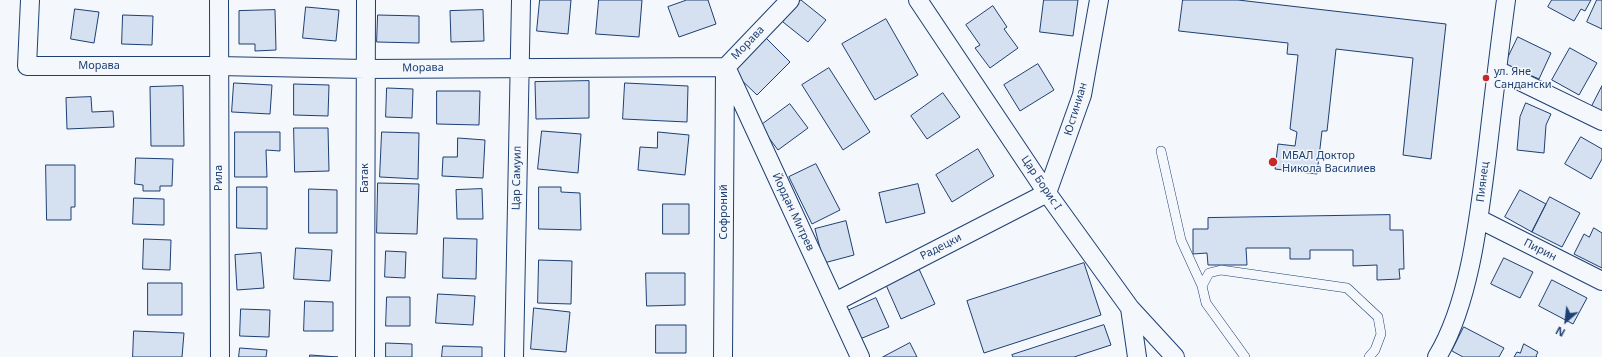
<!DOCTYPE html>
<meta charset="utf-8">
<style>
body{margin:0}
#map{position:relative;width:1602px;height:357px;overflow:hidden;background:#f4f7fb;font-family:"Noto Sans",sans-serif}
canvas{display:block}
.north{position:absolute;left:1546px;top:301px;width:40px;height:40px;-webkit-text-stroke:3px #f4f7fb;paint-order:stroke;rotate:208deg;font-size:11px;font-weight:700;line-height:16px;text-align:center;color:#1d3f73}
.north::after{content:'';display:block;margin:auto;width:14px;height:18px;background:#1d3f73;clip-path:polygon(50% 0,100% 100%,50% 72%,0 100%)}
</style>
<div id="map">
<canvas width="1602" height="357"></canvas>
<div class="north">N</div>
</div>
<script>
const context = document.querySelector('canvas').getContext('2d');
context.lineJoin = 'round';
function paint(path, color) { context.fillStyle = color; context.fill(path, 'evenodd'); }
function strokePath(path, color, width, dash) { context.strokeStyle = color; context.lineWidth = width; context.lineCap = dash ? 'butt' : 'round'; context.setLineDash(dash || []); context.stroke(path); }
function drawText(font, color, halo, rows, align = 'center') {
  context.font = font + ' "Noto Sans",sans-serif'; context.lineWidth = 3; context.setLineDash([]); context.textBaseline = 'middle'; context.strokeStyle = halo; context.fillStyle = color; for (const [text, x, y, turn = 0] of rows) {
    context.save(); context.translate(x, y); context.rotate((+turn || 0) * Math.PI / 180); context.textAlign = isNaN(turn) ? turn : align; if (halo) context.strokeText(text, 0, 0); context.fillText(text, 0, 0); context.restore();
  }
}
const building = new Path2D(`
 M540 0H571L568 34 537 31Z
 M599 0H642L639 37 596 34Z
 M687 0H708L716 24 679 37 668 7Z
 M801 0 826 20 808 42 783 22Z
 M1044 0H1078L1073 36 1040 32Z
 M1183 0H1238L1446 24 1431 159 1403 155 1413 58 1336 49 1327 131H1322L1317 174 1275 169 1278 144 1295 146 1297 132 1290 129 1298 55 1287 54 1288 43 1179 31Z
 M1552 0H1591L1585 11 1581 9 1574 21 1548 7Z
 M1597 0H1602V29L1587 22Z
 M993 6 1007 27 1004 29 1018 48 990 68 975 48 980 45 966 25Z
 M306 7 339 10 336 41 303 38Z
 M75 9 99 12 94 43 71 39Z
 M275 10 276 50 255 51V44H239V11Z
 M483 10 484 41 451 42 450 11Z
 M123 15 153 16 152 45 122 44Z
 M378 15 419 16V43L377 42Z
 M886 19 918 75 875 100 842 44Z
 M764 36 790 62 757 95 731 70Z
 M1518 37 1551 53 1539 79 1505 64Z
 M1570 48 1597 63 1579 95 1552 80Z
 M1038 64 1054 90 1020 111 1004 85Z
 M829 68 870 132 843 150 802 85Z
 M589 81V118L536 119 535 82Z
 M234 83 272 85 270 114 232 112Z
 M625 83 688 86 687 122 623 119Z
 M294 84 329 85 328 116 294 115Z
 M183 86 184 146H151L150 87Z
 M1602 86V111L1592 106Z
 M387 88 413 89 412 118 386 117Z
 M437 91H480L479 125 437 124Z
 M943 93 960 117 927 139 911 116Z
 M91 97 92 112 113 111 114 127 67 129 66 98Z
 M1526 103 1551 114 1546 125 1544 153 1517 150 1520 117Z
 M790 104 808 128 778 150 760 126Z
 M294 128H328L329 171 295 172Z
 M542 131 581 134 578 173 538 169Z
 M235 132H280V151L266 150 267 177H235Z
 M382 132 419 133 418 179 380 177Z
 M658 132 689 135 685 175 638 170 640 147 657 148Z
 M1581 137 1602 149V159L1591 179 1565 164Z
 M458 138 485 140 483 178 442 176 443 157H457Z
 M978 149 994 176 952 202 936 175Z
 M136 158 173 159 172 186H160V191H143V185L135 184Z
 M816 164 840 210 812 224 789 177Z
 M46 165H75V207H71V220H47Z
 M378 183 419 184 417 234 377 233Z
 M918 184 925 213 886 223 879 193Z
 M237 187H267V229L237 228Z
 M539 187H561V192L580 193 581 230 539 229Z
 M309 189 337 190V233H309Z
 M482 189 483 219H457L456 190Z
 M1520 190 1546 204 1532 232 1505 217Z
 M1550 197 1580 213 1562 247 1532 232Z
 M134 198 164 199V225L133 224Z
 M663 204H689V234H663Z
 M1390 215V230H1403L1404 269H1399L1400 279 1377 280V265L1353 266V250H1310V259H1290V248H1246L1247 265H1208L1207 253 1193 254V229H1208V218Z
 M846 221 854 255 824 263 815 229Z
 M1594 228 1602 233V268L1574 254 1584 234 1589 237Z
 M444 238 477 239 476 279 443 278Z
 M144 239 171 240 170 270 143 269Z
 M296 248 332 250 330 281 294 279Z
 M386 251 406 252 405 278 385 277Z
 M261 253 264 288 237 290 235 255Z
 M1504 258 1533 272 1520 298 1491 284Z
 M539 260 572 261 571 304 538 303Z
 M1084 263 1101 315 984 353 967 301Z
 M919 269 935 304 901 319 886 285Z
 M646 273H685V305L647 306Z
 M1552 280 1587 298 1573 324 1539 306Z
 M148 283H182V315H148Z
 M438 294 475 296 473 325 436 323Z
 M387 297H410V326H386Z
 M876 298 889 327 860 339 847 311Z
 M305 301 333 302V331H304Z
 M534 308 570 312 566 352 531 349Z
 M241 309 270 310 269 337 240 336Z
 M656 325H686V353H656Z
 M1104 325 1111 345 1074 357H1013L1012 355Z
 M1464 327 1504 348 1499 357H1463L1452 351Z
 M134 331 184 333 182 357H133Z
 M386 343 412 344V357H386Z
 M910 343 917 357H883Z
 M1524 344 1538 352 1536 356 1537 357H1514L1517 352 1520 353Z
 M443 346 482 347V357H442Z
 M240 348 267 350 266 357H239Z
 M310 355 338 357H310Z`);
paint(building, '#d5e0f0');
strokePath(building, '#1d3f73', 1);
const service = new Path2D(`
 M1161 151 1181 240 1202 286
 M1245 357 1206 303 1202 286 1209 273 1221 270 1347 288 1378 317 1381 334 1375 350 1369 357`);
const minor = new Path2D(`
 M30 0 27 66H218L365 69 726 67 790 0
 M219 0 220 357
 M918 0 1047 193 1130 308 1175 357
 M726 67 860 357
 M1497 70 1602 121
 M1479 219 1602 281
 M835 302 1047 193 1082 95 1099 0
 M1130 308 1137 357
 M365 357 366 0
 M514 357 521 0
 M723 357 725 71
 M1437 357C1470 303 1479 217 1487 154 1493 103 1499 51 1506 0`);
strokePath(service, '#1d3f73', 10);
strokePath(minor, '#1d3f73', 20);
strokePath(service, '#f4f7fb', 9);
strokePath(minor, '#f4f7fb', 18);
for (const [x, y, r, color] of [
 [1486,78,4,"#c62828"],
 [1273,162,5,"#c62828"]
]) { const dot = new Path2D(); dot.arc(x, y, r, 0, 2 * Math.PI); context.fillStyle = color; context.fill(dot); strokePath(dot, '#f4f7fb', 1.5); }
drawText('11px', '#1d3f73', '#f4f7fb', [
 ["Морава",748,43,-46],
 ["Морава",99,66],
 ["Морава",423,68,-1],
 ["Юстиниан",1076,109,-73],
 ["Рила",219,178,-90],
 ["Батак",365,178,-90],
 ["Цар Самуил",517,178,-89],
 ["Пиянец",1483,182,-83],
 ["Цар Борис I",1041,183,56],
 ["Софроний",724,212,-90],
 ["Йордан Митрев",793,212,65],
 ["Радецки",941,247,-27],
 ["Пирин",1540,250,27]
]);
drawText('11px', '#1d3f73', '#f4f7fb', [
 ["ул. Яне",1494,72],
 ["Сандански",1494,85],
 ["МБАЛ Доктор",1282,156],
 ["Никола Василиев",1282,169]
], 'left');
</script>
